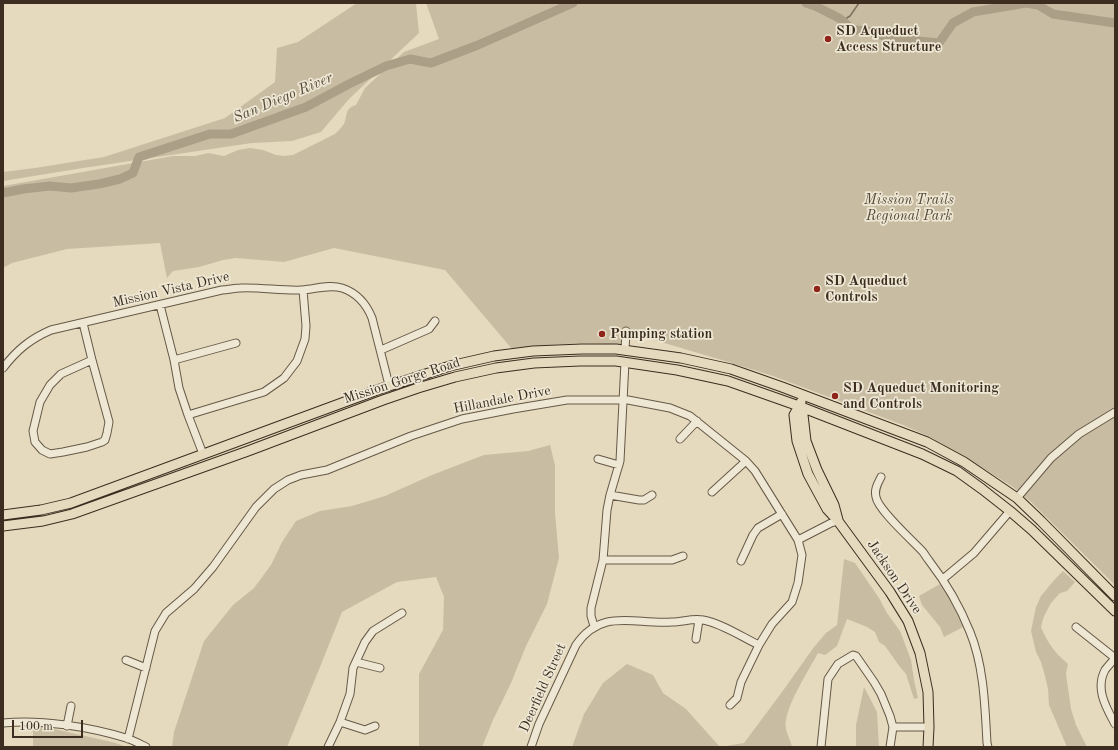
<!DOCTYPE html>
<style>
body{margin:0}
#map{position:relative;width:1118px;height:750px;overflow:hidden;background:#e5dabd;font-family:"Old Standard TT",serif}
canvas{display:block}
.frame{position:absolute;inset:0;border:4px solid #3c2d20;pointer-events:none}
.scale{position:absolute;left:12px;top:720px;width:71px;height:18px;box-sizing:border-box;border:2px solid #3c2d20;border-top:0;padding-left:5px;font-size:12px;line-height:14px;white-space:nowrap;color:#3c2d20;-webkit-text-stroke:3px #eee7d4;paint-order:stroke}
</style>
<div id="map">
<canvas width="1118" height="750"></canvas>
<div class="frame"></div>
<div class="scale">100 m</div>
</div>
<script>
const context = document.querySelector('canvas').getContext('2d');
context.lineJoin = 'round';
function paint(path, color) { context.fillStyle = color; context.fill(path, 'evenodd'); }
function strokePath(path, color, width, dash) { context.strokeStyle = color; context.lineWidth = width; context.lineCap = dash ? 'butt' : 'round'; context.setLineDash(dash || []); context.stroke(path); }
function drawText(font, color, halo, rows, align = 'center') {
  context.font = font + ' "Old Standard TT",serif'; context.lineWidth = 3.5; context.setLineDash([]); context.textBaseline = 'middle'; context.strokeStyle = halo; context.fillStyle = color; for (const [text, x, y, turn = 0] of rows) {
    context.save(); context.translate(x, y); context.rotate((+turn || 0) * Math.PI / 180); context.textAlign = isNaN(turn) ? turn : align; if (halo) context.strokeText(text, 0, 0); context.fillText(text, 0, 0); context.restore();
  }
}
paint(new Path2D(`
 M357 3H416L419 33 349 99 321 132 292 141 252 143 83 168 3 181V172L35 168 104 157 225 118 275 82 277 48 298 42Z
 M426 3H1115V585L1030 501 1013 487 960 454 928 436 903 425 773 376 725 361 624 331 622 345C585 342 549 344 512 349L445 270 334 248 284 262 236 258 223 260 199 267 173 271 167 278 160 243 67 249 12 263 3 268V186L173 156H195L208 153 224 156 238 150 250 148 263 150 276 155 284 156 293 155 335 134C338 131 341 128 344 124 348 115 344 109 356 105L365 88 404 52 439 39Z
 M550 445 555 465V513L559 558 547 604 526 646 511 683 493 720 482 747H419V674L443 630 444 597 436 577 397 582 342 612 320 667 287 747H172L174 732 204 641 233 605 254 588 271 565 282 542 296 521 320 511 352 506 385 496 432 475 484 455 528 451Z
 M844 559 855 563 879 598 887 613 900 631 911 660 914 680 918 698 914 699 906 674 900 667 885 646 879 642 875 632 867 627 847 619 837 646 825 655 818 653C809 670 782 711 786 729 787 735 791 741 792 747H572L584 714 603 683 627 664 653 675 663 693 686 709 720 747 744 743 782 692 814 647 826 633 837 625Z
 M1063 571 1075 582 1067 591 1060 593 1051 603 1044 616 1041 627C1047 642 1055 653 1068 664L1066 674 1071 709 1076 725 1087 747H1067L1049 705 1048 689 1045 676 1041 662 1036 652 1031 631 1036 607 1041 596 1055 579Z
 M940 584 949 597 963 627 944 637 940 627 922 605 919 596Z
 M864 687 877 712 879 747H856V725Z
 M33 727H39L54 729 116 743 126 747H33Z`), '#c8bda2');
strokePath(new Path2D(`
 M842 21 850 16 859 3`), '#7f715e', 1.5);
strokePath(new Path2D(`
 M806 3 815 6 839 18 852 29 856 30 867 31 890 38 939 43 953 23 973 12 1026 3 1038 5 1053 14 1115 23
 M3 193 23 189 50 186 71 188 99 184 120 179 133 173 139 157 210 134H231L306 107 349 84 386 66 410 59 431 63 478 45 573 3`), '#ac9f88', 9);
const minor = new Path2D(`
 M160 305 174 360 179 388 188 415 203 454
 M83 323 92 360
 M381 350 429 329 435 321
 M625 350 626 331
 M92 360 109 422 107 433 105 440 102 442 87 447 63 452 50 454 42 450 35 442 33 431 40 402 50 385 61 374Z
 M174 360 236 343
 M3 368C17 350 30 339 51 330L222 290C228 290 234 288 240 288 261 287 282 291 302 290 316 289 329 284 342 288 357 293 366 303 372 318L389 385
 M188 415 264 392 284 378 297 361 305 339 306 326 303 290
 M680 439 697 421
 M598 459 619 465
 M881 477C878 483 874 489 876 497 878 510 912 540 923 552 925 555 927 558 930 562 947 584 960 607 970 632 984 666 985 707 987 743L988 747
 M712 492 746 461
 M610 495 639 500H644L652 495
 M1017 498 1051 458 1079 434 1115 412
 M798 540 831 523 838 521
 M603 560H672L683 556
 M741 561 753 535 758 528 782 514
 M943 579 974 553 1010 511
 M594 626 591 616V608L603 560 607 510 610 495 620 461 625 362
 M1076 627 1115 658
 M696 639 699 620
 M1115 658C1112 662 1108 666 1105 670 1095 689 1106 707 1115 724
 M126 660 146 668
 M356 662 380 668
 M340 722 365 730 375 726
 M3 723C41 719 90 727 126 738 133 740 140 744 146 747
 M67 726 71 706
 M893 727H929
 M128 739 155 631 166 613 194 589 213 567 256 507 274 489 288 480 301 475 327 470 411 436 462 419 513 409 567 400H628L670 408 690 416 746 461 755 471 798 540 802 555 798 583 792 602 772 624 759 645 741 682 737 698 730 705
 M328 747 340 722 350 694 353 668 365 642 373 631 402 613
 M531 747 539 724 576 645C602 607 635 625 672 622 683 622 692 618 703 620 721 623 742 637 759 645
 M821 747 828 679 838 664 853 655 856 656 874 682 881 694 890 716 893 727 890 747`);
const major = new Path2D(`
 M801 402 799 406 794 415 797 441 808 474 827 509 838 521 890 592 908 621 920 653 928 692 929 727 928 747
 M799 406 803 415 806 441 817 470 834 505 838 520
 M3 515 41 510 71 503 377 390 450 366 494 356 533 351 582 349H616L681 358 731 369 782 387 927 442 964 462 1017 498 1041 521 1115 596
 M3 526 43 521 72 514 248 451 383 400 418 388 455 377 496 368 534 363 580 361H616L677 370 728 381 796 405 922 454 957 471 982 489 1010 511 1032 530 1115 611`);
strokePath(minor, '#665847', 9);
strokePath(major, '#3c2d20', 11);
strokePath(minor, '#eee7d4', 7);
strokePath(major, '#e5dabd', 9);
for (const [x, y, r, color] of [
 [828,39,4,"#8f2418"],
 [817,289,4,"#8f2418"],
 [602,334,4,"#8f2418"],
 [835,396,4,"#8f2418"]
]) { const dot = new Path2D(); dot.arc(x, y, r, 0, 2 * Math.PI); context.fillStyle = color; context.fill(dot); strokePath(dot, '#eee7d4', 1.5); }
drawText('bold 14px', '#3c2d20', '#eee7d4', [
 ["SD Aqueduct",836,31],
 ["Access Structure",836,47],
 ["SD Aqueduct",825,281],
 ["Controls",825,297],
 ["Pumping station",610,334],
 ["SD Aqueduct Monitoring",843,388],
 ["and Controls",843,404]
], 'left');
drawText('italic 14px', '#584a3a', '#eee7d4', [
 ["Mission Trails",909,200],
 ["Regional Park",909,216]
]);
drawText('14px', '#3c2d20', '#eee7d4', [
 ["Mission Vista Drive",171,290,-13],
 ["Mission Gorge Road",402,381,-18],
 ["Hillandale Drive",502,400,-11],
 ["Jackson Drive",894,577,56],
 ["Deerfield Street",543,688,-66]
]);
drawText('italic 15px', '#584a3a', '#eee7d4', [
 ["San Diego River",283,98,-23]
]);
</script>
